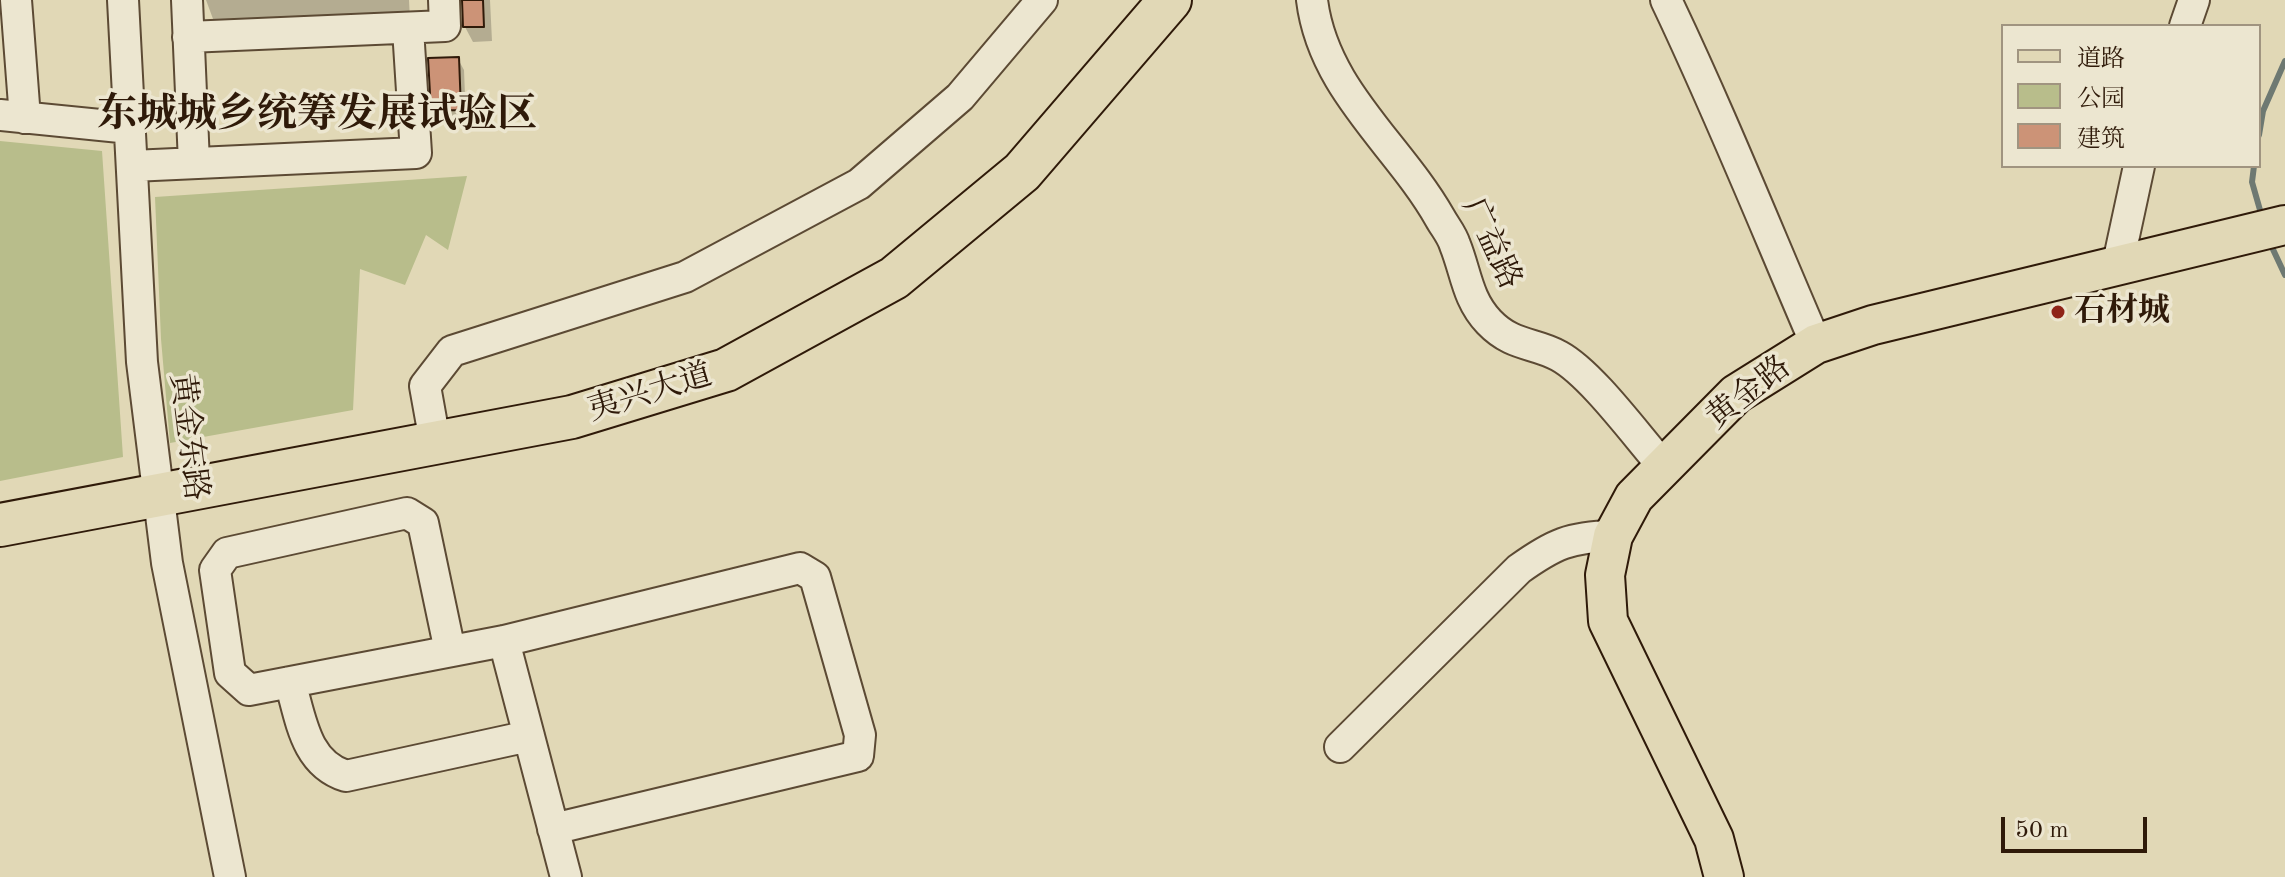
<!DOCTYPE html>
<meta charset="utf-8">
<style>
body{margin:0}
#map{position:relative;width:2285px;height:877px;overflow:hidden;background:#e1d8b6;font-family:"Old Standard TT","Noto Serif SC",serif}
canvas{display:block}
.legend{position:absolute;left:2001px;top:24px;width:260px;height:144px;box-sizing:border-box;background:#ece6d0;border:2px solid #a09480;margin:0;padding:10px 14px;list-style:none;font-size:24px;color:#2f1a09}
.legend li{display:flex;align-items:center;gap:16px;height:40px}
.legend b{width:40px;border:2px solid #a09480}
.scale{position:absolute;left:2001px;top:817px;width:146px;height:36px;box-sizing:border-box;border:4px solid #2f1a09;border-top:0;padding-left:10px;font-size:24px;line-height:28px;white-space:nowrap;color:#2f1a09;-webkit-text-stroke:6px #ece6d0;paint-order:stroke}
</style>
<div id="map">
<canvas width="2285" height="877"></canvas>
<ul class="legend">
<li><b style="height:10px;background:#e1d8b6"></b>道路</li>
<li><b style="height:22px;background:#b8bd8b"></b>公园</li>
<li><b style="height:22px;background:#cc9377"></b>建筑</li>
</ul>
<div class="scale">50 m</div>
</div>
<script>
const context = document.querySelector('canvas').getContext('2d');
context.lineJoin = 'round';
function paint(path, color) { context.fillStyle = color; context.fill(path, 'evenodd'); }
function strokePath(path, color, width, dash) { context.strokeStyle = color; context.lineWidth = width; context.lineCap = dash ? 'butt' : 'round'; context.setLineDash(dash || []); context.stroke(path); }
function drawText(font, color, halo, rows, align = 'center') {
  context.font = font + ' "Old Standard TT","Noto Serif SC",serif'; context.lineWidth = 7; context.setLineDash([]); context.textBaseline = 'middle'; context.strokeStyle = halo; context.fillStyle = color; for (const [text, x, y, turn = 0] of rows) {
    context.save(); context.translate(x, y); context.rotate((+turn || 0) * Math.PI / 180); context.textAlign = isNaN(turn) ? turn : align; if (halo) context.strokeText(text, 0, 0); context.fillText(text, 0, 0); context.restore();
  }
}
paint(new Path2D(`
 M0 141 102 151 123 457 0 481Z
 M467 176 448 250 426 235 405 285 360 269 353 410 170 443 161 339 155 197Z`), '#b8bd8b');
paint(new Path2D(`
 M206 0H409L410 20 216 27Z
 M463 0H490L492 41 473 42 465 27Z
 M458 59 464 70 466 121 440 122 433 110Z`), '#0003');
strokePath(new Path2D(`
 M2259 135 2263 111 2285 61
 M2254 166 2252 182 2262 217
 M2270 243 2285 275`), '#6e7972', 6);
const building = new Path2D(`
 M462 0H483L484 27H463Z
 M459 57 461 110 431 111 428 58Z`);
paint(building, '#cc9377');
strokePath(building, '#2f1a09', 2);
const minor = new Path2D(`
 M16 0 25 118
 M123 0 142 362 167 563 230 877
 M187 0 194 163
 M1312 0C1323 90 1398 144 1440 218 1445 227 1452 235 1455 245 1466 272 1467 299 1489 322 1513 347 1534 342 1559 356 1592 374 1638 438 1664 467
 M1666 0C1720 113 1766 228 1816 344
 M2185 26 2194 0
 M188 37 445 26 444 0
 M0 115 130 128
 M132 166 416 153 408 29
 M2117 268 2139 166
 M432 425 425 386 452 351 685 277 859 184 960 97 1042 0
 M504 641 566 877
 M450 651 423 523 407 513 227 553 215 570 230 673 249 690 504 641 800 568 815 577 860 735 858 756 553 829
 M290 682C301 719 305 763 346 776L529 736
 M1340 747 1519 569C1554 544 1570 537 1613 536`);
const major = new Path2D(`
 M1724 877 1714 839 1608 621 1605 575 1613 536 1634 497 1736 394 1816 344 1873 325 2285 225`);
const highway = new Path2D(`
 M0 525 572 417 726 370 894 278 1022 172 1170 0`);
strokePath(minor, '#5c4a34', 34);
strokePath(major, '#2f1a09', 42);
strokePath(highway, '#2f1a09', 46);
strokePath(minor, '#ece6d0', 30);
strokePath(major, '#e1d8b6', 38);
strokePath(highway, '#e1d8b6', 42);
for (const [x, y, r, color] of [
 [2058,312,8,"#8f2418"]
]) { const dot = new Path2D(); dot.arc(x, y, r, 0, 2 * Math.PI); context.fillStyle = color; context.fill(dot); strokePath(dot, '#ece6d0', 3); }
drawText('32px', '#2f1a09', '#ece6d0', [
 ["广益路",1491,244,65],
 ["夷兴大道",650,393,-17],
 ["黄金路",1749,393,-38],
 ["黄金东路",188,437,83]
]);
drawText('bold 32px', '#2f1a09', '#ece6d0', [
 ["石材城",2074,312]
], 'left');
drawText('bold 40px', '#2f1a09', '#ece6d0', [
 ["东城城乡统筹发展试验区",317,116]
]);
</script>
